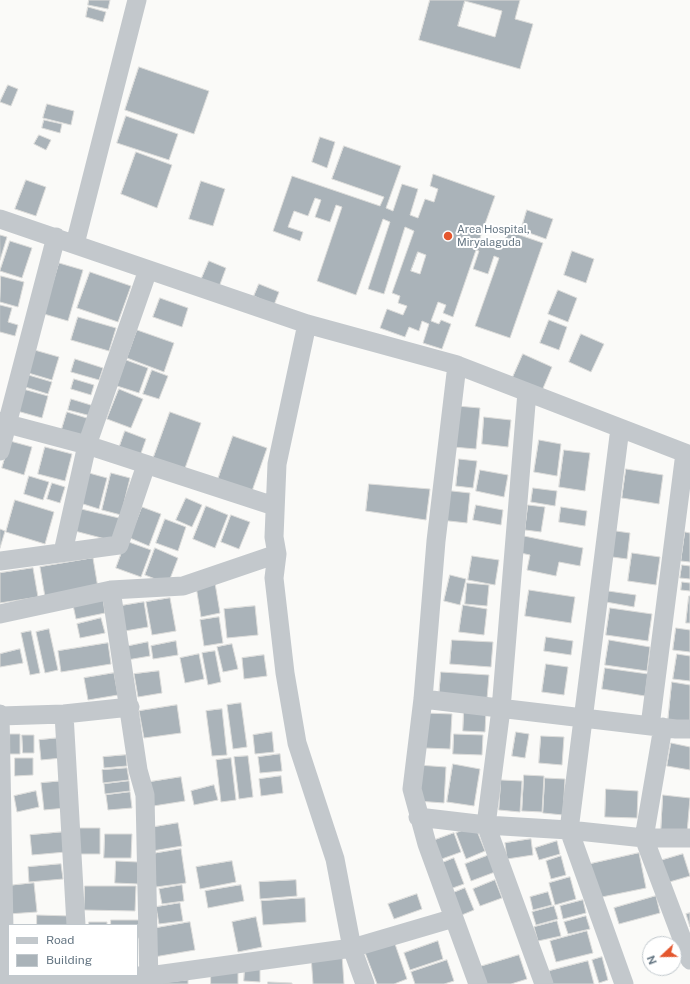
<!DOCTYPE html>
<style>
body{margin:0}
#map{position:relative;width:690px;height:984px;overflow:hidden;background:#fafaf8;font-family:"Public Sans",sans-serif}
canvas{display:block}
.legend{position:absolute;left:8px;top:924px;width:130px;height:52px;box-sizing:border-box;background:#fff;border:1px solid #c1c8cd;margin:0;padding:5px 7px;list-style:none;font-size:12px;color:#657683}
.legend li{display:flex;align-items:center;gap:8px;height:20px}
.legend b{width:20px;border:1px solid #c1c8cd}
.north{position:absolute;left:642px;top:936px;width:40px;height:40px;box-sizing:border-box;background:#fff;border:1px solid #c1c8cd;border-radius:50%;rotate:248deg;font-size:11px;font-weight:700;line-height:16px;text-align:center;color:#657683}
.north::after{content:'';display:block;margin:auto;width:14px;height:18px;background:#e4572e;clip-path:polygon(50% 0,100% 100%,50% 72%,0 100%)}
</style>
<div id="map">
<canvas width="690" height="984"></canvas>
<ul class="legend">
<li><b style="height:5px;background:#c3c8cc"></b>Road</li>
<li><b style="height:11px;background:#aab3b9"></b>Building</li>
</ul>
<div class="north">N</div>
</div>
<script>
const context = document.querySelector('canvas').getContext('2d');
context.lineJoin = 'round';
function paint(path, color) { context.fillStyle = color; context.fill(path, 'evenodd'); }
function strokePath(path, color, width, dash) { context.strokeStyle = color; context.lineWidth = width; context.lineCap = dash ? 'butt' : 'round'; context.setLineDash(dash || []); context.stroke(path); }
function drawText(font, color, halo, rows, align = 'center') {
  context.font = font + ' "Public Sans",sans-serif'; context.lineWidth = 4; context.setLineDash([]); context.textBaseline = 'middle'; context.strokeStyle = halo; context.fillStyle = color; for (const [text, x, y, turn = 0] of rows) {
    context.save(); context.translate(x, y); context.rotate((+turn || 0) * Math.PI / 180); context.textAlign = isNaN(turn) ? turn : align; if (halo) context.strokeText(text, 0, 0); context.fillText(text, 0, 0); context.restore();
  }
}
const building = new Path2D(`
 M89 0H110L108 9 88 5Z
 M430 0H520L515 19 533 24 520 69 419 40ZM465 1 502 11 495 37 458 26Z
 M88 7 106 12 103 22 86 17Z
 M139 67 209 91 194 134 125 110Z
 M8 85 18 89 11 106 0 102Z
 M47 104 74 111 71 125 43 118Z
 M126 116 178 134 169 160 117 143Z
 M44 120 62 124 60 133 42 128Z
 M39 135 51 140 46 150 34 144Z
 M320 137 335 142 327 168 312 162Z
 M344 146 401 166 386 208 393 211 402 184 418 189 410 215 418 218 425 199 434 202 438 189 430 186 433 174 495 196 480 238 503 246 508 231 543 243 510 338 475 326 499 258 494 256 488 274 473 269 479 251 476 250 453 317 443 313 446 305 438 302 431 321 439 324 441 320 451 324 442 349 423 343 429 324 422 321 419 331 409 327 405 337 380 328 387 309 403 315 407 306 398 303 400 296 392 293 414 231 405 227 384 294 368 289 390 222 383 219 356 295 317 281 342 207 336 205 330 222 315 217 321 200 315 198 308 216 294 211 288 227 303 232 300 241 273 231 292 176 380 206 384 197 332 179ZM418 252 426 255 420 274 411 271Z
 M136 152 172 165 157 208 121 194Z
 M26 180 46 187 36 216 15 209Z
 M201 181 225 189 213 226 189 219Z
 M527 210 553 219 546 239 521 230Z
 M0 235 7 237 0 260Z
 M10 241 32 248 22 278 0 271Z
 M572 251 594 259 586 283 564 275Z
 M209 261 226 268 219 287 201 280Z
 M59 263 83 270 68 321 44 314Z
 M90 272 131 286 118 322 77 308Z
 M1 276 24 282 18 307 0 302Z
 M259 284 279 292 274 305 254 296Z
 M558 290 577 298 568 322 548 314Z
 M160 298 188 308 182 327 153 317Z
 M0 305 12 308 8 322 18 325 15 336 0 332Z
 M78 317 116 328 109 351 71 340Z
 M549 320 567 327 559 350 540 343Z
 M137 330 174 343 164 372 127 358Z
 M581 334 604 344 591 372 569 362Z
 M31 349 59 357 52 380 25 372Z
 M523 354 552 367 541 393 512 379Z
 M75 359 103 368 99 380 71 372Z
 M126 360 148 368 139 393 117 386Z
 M152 370 168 376 159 399 143 394Z
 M25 374 52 382 48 394 22 386Z
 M74 379 94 385 91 395 71 389Z
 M23 389 48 396 42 418 17 411Z
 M119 389 143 399 131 428 107 419Z
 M71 399 94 406 91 416 68 410Z
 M457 406 480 408 476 449 453 447Z
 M67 412 90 419 84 439 61 432Z
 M170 412 201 423 184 471 153 459Z
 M484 417 511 420 508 447 482 444Z
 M125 431 146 439 139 459 118 451Z
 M233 436 267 448 252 491 218 479Z
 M539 440 561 444 557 476 534 472Z
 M10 441 32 447 24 475 2 468Z
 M45 447 72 454 65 481 38 474Z
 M564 450 590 453 585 491 559 487Z
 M459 459 477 461 473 488 456 486Z
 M626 469 663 475 659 504 622 498Z
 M480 470 508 475 504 497 476 491Z
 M89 473 107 478 99 509 80 503Z
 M111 473 130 478 121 515 102 510Z
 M29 476 49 482 43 500 24 494Z
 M52 483 65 487 60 503 47 499Z
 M369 484 430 489 426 520 366 511Z
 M533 488 557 491 555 506 531 502Z
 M443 490 470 493 467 523 440 520Z
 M186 498 202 505 192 527 176 520Z
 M15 500 54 512 45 544 6 532Z
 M476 505 503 510 501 525 473 520Z
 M528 505 545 507 541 532 525 530Z
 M206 506 228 515 215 548 193 539Z
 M142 507 161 514 149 546 130 538Z
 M561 507 587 511 585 526 559 522Z
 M77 508 119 518 113 541 71 530Z
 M231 515 250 522 239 549 221 542Z
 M165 519 186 527 178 551 156 543Z
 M0 529 5 531 0 548Z
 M609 530 630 533 627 559 605 556Z
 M685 532 690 533V562L681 561Z
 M519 535 583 548 580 566 559 562 556 576 527 570 530 555 516 552Z
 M126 541 151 550 141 577 116 568Z
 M155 548 178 558 168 584 145 575Z
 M632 553 660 557 656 585 628 581Z
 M472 556 499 560 495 585 468 580Z
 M93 558 98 588 45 597 40 567Z
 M682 565 690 566V579L680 578Z
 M33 568 38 597 0 603V573Z
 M450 575 466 579 460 605 444 601Z
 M682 582 690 583V591L681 590Z
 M215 583 220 613 201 617 196 586Z
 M467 583 489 585 487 606 465 604Z
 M529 590 575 597 571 623 525 616Z
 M608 591 636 595 634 607 606 602Z
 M689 596H690V623H686Z
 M170 598 176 631 152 635 146 602Z
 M103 599 105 613 76 619 73 605Z
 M144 602 148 627 125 631 120 606Z
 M463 605 487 609 484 635 459 632Z
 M255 606 258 635 227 638 224 609Z
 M610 608 652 614 648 641 606 635Z
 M219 617 223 643 204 646 200 620Z
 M101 618 105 633 80 638 77 624Z
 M676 628 690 630V652L673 650Z
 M49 629 58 670 45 673 36 632Z
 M31 631 40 673 30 675 21 633Z
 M546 637 573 641 571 655 544 651Z
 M452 640 493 642 491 667 450 664Z
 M609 640 650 647 647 671 605 665Z
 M176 641 178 655 153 659 151 646Z
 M148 642 150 656 127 660 124 647Z
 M108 643 111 664 61 672 58 651Z
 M232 644 238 669 223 672 217 647Z
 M20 649 23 663 0 667V654Z
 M215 651 221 682 208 685 202 653Z
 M199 654 204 679 185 683 180 658Z
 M677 654 690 656V681L673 679Z
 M264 655 267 676 244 679 242 658Z
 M546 664 568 667 564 695 542 692Z
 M605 668 648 674 645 696 602 689Z
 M159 671 162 693 138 697 134 674Z
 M441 672 489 675 487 699 439 696Z
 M114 673 118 695 88 700 84 678Z
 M672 682 690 685V724L668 721Z
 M241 703 247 747 233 749 227 705Z
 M177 705 181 733 144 738 139 711Z
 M222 709 227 755 212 756 206 711Z
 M464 710 486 711 485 732 463 731Z
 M426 713 452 714 450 749 425 748Z
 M272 732 274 752 255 754 253 735Z
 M516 732 529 734 525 758 512 756Z
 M10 734H20V754H10Z
 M454 734 483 735 482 755 453 754Z
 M22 735H34V753H23Z
 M541 736 564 737 562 765 539 763Z
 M59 738 62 758 41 760 39 740Z
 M671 743 690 747V770L667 766Z
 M280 754 282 771 260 773 258 757Z
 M126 755 127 766 104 768 103 757Z
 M248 756 253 797 239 799 234 757Z
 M15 758H33V775L15 776Z
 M231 758 236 800 221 802 216 760Z
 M453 764 480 769 474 806 447 802Z
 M418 765 446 767 444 803 417 801Z
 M127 768 129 780 103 783 102 770Z
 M524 775 544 776 542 812 522 811Z
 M281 776 283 793 261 796 259 779Z
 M181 777 185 801 147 807 143 783Z
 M545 778 565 779 563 815 543 813Z
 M501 780 522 781 520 812 499 810Z
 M63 781 66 808 44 810 41 783Z
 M129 781 130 791 105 794 104 784Z
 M214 785 218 800 194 805 191 791Z
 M606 789 638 791 637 818 605 817Z
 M36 791 39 807 17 812 14 796Z
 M130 792 132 808 108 810 106 795Z
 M663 795 690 798 687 833 661 831Z
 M178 823 182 846 152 851 148 828Z
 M475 826 485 851 466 859 456 833Z
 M74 828H100V854H74Z
 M64 832 66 852 32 855 30 835Z
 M454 833 461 852 439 860 432 841Z
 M105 834H132L131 858H104Z
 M531 839 533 855 507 859 505 843Z
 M557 841 560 854 539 860 535 848Z
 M181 849 186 883 156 887 151 854Z
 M639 853 646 888 597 898 590 864Z
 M683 854 690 876 666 883 659 861Z
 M489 855 495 872 471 881 465 864Z
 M561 856 566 875 551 879 546 861Z
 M454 858 464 884 447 890 437 865Z
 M116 861 138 862V884L115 883Z
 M232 861 236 882 200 889 196 867Z
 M61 864 63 879 29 882 28 867Z
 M570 877 576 899 555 905 549 883Z
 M296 880 297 896 260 899 259 882Z
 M495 880 502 898 480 906 473 889Z
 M34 883 37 912 8 914 6 886Z
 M182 885 184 901 162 904 159 889Z
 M241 885 244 901 208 908 205 891Z
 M85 886H136L135 911 84 910Z
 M465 888 474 910 457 917 448 895Z
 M548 892 552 905 533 910 530 897Z
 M417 894 422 909 394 919 388 904Z
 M656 896 660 913 619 924 614 908Z
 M305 898 306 922 263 925 261 901Z
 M583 900 586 913 563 919 560 906Z
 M180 903 183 921 159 924 156 907Z
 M554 906 558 919 536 925 532 912Z
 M690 913V927L686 914Z
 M37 915 71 916 70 925H37Z
 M586 916 590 929 568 934 564 922Z
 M256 917 262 947 238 952 232 922Z
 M111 920H139V938H137V925H111Z
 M557 921 561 936 538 941 534 927Z
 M89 922H107V925H89Z
 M190 922 195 950 154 957 150 929Z
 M587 931 593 953 556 962 550 941Z
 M394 941 407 979 394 984H377L364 950Z
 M438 941 443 959 410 970 404 953Z
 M342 955 344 984H313L311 956Z
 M519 955 527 979 511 984H485L479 967Z
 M602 957 608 980 599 983 592 960Z
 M447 960 454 981 444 984H415L411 972Z
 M588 961 594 984H552L549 971Z
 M245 965 260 966V982L244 981Z
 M211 971 238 972V984H211Z
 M188 980V984H151Z
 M268 982 292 983V984H268Z`);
paint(building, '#aab3b9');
strokePath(building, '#dcdcda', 1);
strokePath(new Path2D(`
 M0 219 307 324 457 365 690 455
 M75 244 137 0
 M148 270 87 445 274 506
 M307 324 277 464 274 537 277 554 274 578 285 673 297 743 335 859 352 948 365 984
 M457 365 436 541 423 699 412 789 427 844 478 984
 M527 392 501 709 486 825 544 984
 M0 422 87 445 63 552
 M620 428 569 830 624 984
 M0 451 56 237
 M0 561 119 545 146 465
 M111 590 138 770 145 795 149 984
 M0 614 111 590 183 586 277 554
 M423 699 676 729H690
 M0 714 5 984
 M64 714 76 925
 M0 716 64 714 130 707
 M650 726 685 453
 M663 727 644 838 690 960
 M418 817 486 825 569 830 644 838H690
 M0 976H149L352 948 454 918`), '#c3c8cc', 19);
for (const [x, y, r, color] of [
 [448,236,5,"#e4572e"]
]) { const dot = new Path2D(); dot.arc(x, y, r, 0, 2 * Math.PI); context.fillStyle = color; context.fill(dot); strokePath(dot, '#fff', 1.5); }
drawText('11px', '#657683', '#fff', [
 ["Area Hospital,",457,230],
 ["Miryalaguda",457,243]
], 'left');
</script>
